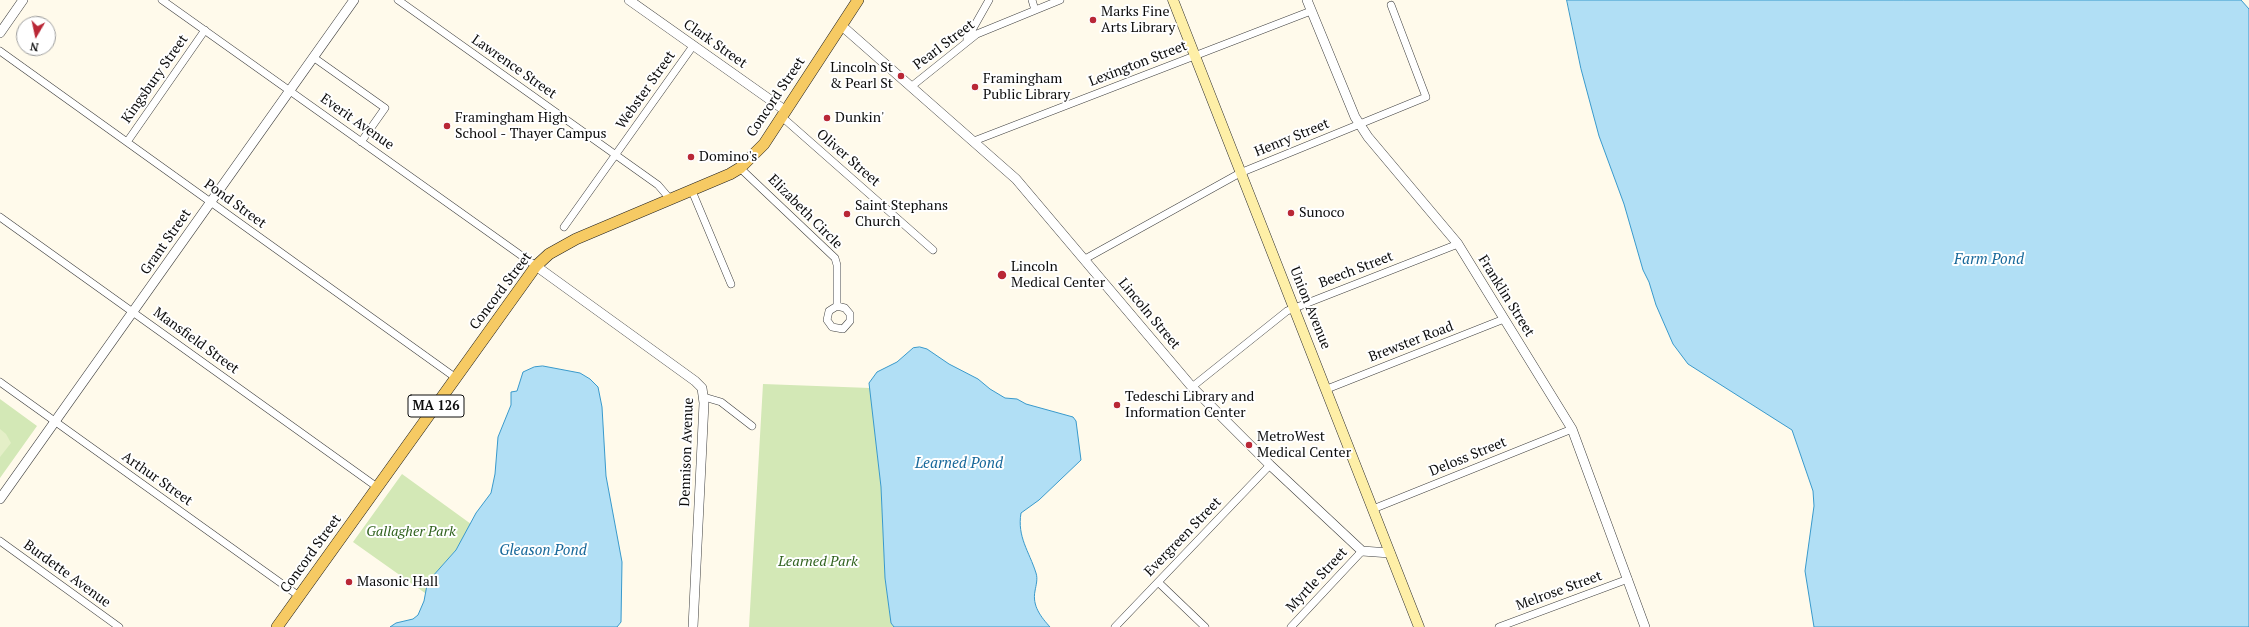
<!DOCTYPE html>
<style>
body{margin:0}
#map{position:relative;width:2249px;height:627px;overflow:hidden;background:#fffaeb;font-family:"PT Serif",serif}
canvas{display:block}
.north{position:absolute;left:16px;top:16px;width:40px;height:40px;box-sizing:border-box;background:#fff;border:1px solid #9e9e9e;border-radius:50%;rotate:189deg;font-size:11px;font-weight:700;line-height:16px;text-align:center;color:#0c0c0c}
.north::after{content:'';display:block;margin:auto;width:14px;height:18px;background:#b92736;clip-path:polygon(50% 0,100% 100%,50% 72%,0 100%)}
</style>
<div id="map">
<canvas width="2249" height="627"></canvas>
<div class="north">N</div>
</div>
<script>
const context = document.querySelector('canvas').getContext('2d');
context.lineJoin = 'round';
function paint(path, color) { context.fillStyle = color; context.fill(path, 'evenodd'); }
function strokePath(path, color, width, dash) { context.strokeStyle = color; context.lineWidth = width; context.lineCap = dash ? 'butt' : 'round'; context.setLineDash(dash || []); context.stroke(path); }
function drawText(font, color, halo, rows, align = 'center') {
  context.font = font + ' "PT Serif",serif'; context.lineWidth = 4; context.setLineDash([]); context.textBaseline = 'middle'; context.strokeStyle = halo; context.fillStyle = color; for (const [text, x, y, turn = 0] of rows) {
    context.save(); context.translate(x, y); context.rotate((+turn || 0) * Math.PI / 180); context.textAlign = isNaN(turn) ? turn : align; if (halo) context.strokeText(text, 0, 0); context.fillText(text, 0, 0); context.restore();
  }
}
paint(new Path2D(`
 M763 384 870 388 881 487 885 578 891 623 894 627H749Z
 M0 399 37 426 0 478Z
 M402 474 471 524 456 550 432 577 425 593 353 542Z`), '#d3e8b6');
paint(new Path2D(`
 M0 429 6 434 11 443 0 457Z`), '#e4efc7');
const water = new Path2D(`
 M1567 0H2241L2249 9V627H1814L1805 571 1814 506 1813 491 1792 430 1688 364 1673 344 1656 305 1649 282 1643 270 1624 204 1599 136 1581 69Z
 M920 347 927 349 949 364 978 379 990 389 1005 398 1017 399 1026 404 1073 417 1076 421 1081 460 1039 500 1021 513C1017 537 1029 551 1036 573 1038 579 1036 585 1035 591 1032 606 1041 617 1050 627H894L891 623 885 578 881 487 869 383 877 372 897 362 913 348Z
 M543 366 580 373 590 379 598 387 602 407 606 476 622 562 621 622 617 627H390L396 623 413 619 418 615 424 601 427 585 432 577 456 550 476 513 491 493 495 474 498 437 511 405V392L517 391 523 372 534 367Z`);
paint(water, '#b1dff5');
strokePath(water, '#3999cb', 1);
const minor = new Path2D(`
 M162 0 536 266
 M398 0 658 185 670 199
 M1032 0 1035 10
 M967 39 989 0
 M0 51 456 378
 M313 57 385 108 361 142
 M912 86 977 34 1060 0
 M782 117 933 250
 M974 141 1311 11
 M127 142 205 30
 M740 168 835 258 837 265V306L829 311 827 320 832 327 843 329 850 321V314L845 308 837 306
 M692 191 731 284
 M0 217 377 487
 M564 227 693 46
 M1085 259 1240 173 1426 97 1391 5
 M0 382 299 596
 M1192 387 1287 311 1458 244
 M1327 389 1504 319
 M704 397 721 402 752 426
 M1373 509 1572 429
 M0 541 119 627
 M1158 582 1205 627
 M1115 627 1270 465
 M1291 627 1362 551
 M1499 627 1628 579`);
const tertiary = new Path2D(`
 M629 0 786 111
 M1307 0 1355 117 1368 137 1458 244 1572 429 1645 627
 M842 26 1016 179 1192 387 1270 465 1362 551 1390 553
 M0 33 23 0
 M536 266 695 381 702 388 704 403 693 627
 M0 499 354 0`);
const secondary = new Path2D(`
 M1173 0 1419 627`);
const primary = new Path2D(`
 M277 627 536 266 549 254 576 239 730 174 740 168 764 144 858 0`);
strokePath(minor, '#3f3f3f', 8);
strokePath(tertiary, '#3f3f3f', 10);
strokePath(secondary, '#2e2e2e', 11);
strokePath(primary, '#1d1d1d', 12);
strokePath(minor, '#fff', 7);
strokePath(tertiary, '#fff', 9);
strokePath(secondary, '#feefa7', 10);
strokePath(primary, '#f6ca63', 11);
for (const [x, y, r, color] of [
 [1093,20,4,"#b92736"],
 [901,76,4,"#b92736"],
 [975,87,4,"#b92736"],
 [827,118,4,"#b92736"],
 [447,126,4,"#b92736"],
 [691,157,4,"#b92736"],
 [1291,213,4,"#b92736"],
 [847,214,4,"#b92736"],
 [1002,275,5,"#b92736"],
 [1117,405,4,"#b92736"],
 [1249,445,4,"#b92736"],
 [349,582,4,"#b92736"]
]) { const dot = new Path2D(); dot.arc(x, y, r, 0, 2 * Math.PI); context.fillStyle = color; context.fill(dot); strokePath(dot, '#fff', 1.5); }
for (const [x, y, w] of [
 [436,406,56]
]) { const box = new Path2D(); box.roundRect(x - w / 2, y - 11, w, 22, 3); context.fillStyle = '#fff'; context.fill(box); strokePath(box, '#0c0c0c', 1); }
drawText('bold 13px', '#0c0c0c', null, [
 ["MA 126",436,406]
]);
drawText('14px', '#0c0c0c', '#fff', [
 ["Marks Fine",1101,12],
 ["Arts Library",1101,28],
 ["Lincoln St",893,68,"right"],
 ["& Pearl St",893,84,"right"],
 ["Framingham",983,79],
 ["Public Library",983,95],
 ["Framingham High",455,118],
 ["School - Thayer Campus",455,134],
 ["Dunkin'",835,118],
 ["Domino's",699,157],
 ["Saint Stephans",855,206],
 ["Church",855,222],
 ["Sunoco",1299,213],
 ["Lincoln",1011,267],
 ["Medical Center",1011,283],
 ["Tedeschi Library and",1125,397],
 ["Information Center",1125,413],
 ["MetroWest",1257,437],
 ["Medical Center",1257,453],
 ["Masonic Hall",357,582]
], 'left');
drawText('14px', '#0c0c0c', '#fff', [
 ["Clark Street",715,44,35],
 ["Pearl Street",944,45,-37],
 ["Lexington Street",1138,64,-21],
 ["Lawrence Street",514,67,35],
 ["Kingsbury Street",155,79,-55],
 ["Webster Street",646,90,-55],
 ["Concord Street",776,97,-56],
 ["Everit Avenue",357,122,35],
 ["Henry Street",1292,138,-22],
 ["Oliver Street",848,158,41],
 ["Pond Street",235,204,36],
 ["Elizabeth Circle",805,212,45],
 ["Grant Street",166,242,-55],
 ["Beech Street",1356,270,-21],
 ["Concord Street",501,291,-53],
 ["Franklin Street",1506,296,58],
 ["Union Avenue",1310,308,68],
 ["Lincoln Street",1149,314,50],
 ["Mansfield Street",196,341,36],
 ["Brewster Road",1411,342,-21],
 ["Dennison Avenue",687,452,-88],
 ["Deloss Street",1468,457,-22],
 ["Arthur Street",157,479,35],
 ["Evergreen Street",1183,537,-46],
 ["Concord Street",311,554,-54],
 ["Burdette Avenue",67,574,36],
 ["Myrtle Street",1317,580,-47],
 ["Melrose Street",1559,591,-20]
]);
drawText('italic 14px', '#30621e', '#fff', [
 ["Gallagher Park",411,532],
 ["Learned Park",818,562]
]);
drawText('italic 15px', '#18699b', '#fff', [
 ["Farm Pond",1989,260],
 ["Learned Pond",959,464],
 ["Gleason Pond",543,551]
]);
</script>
